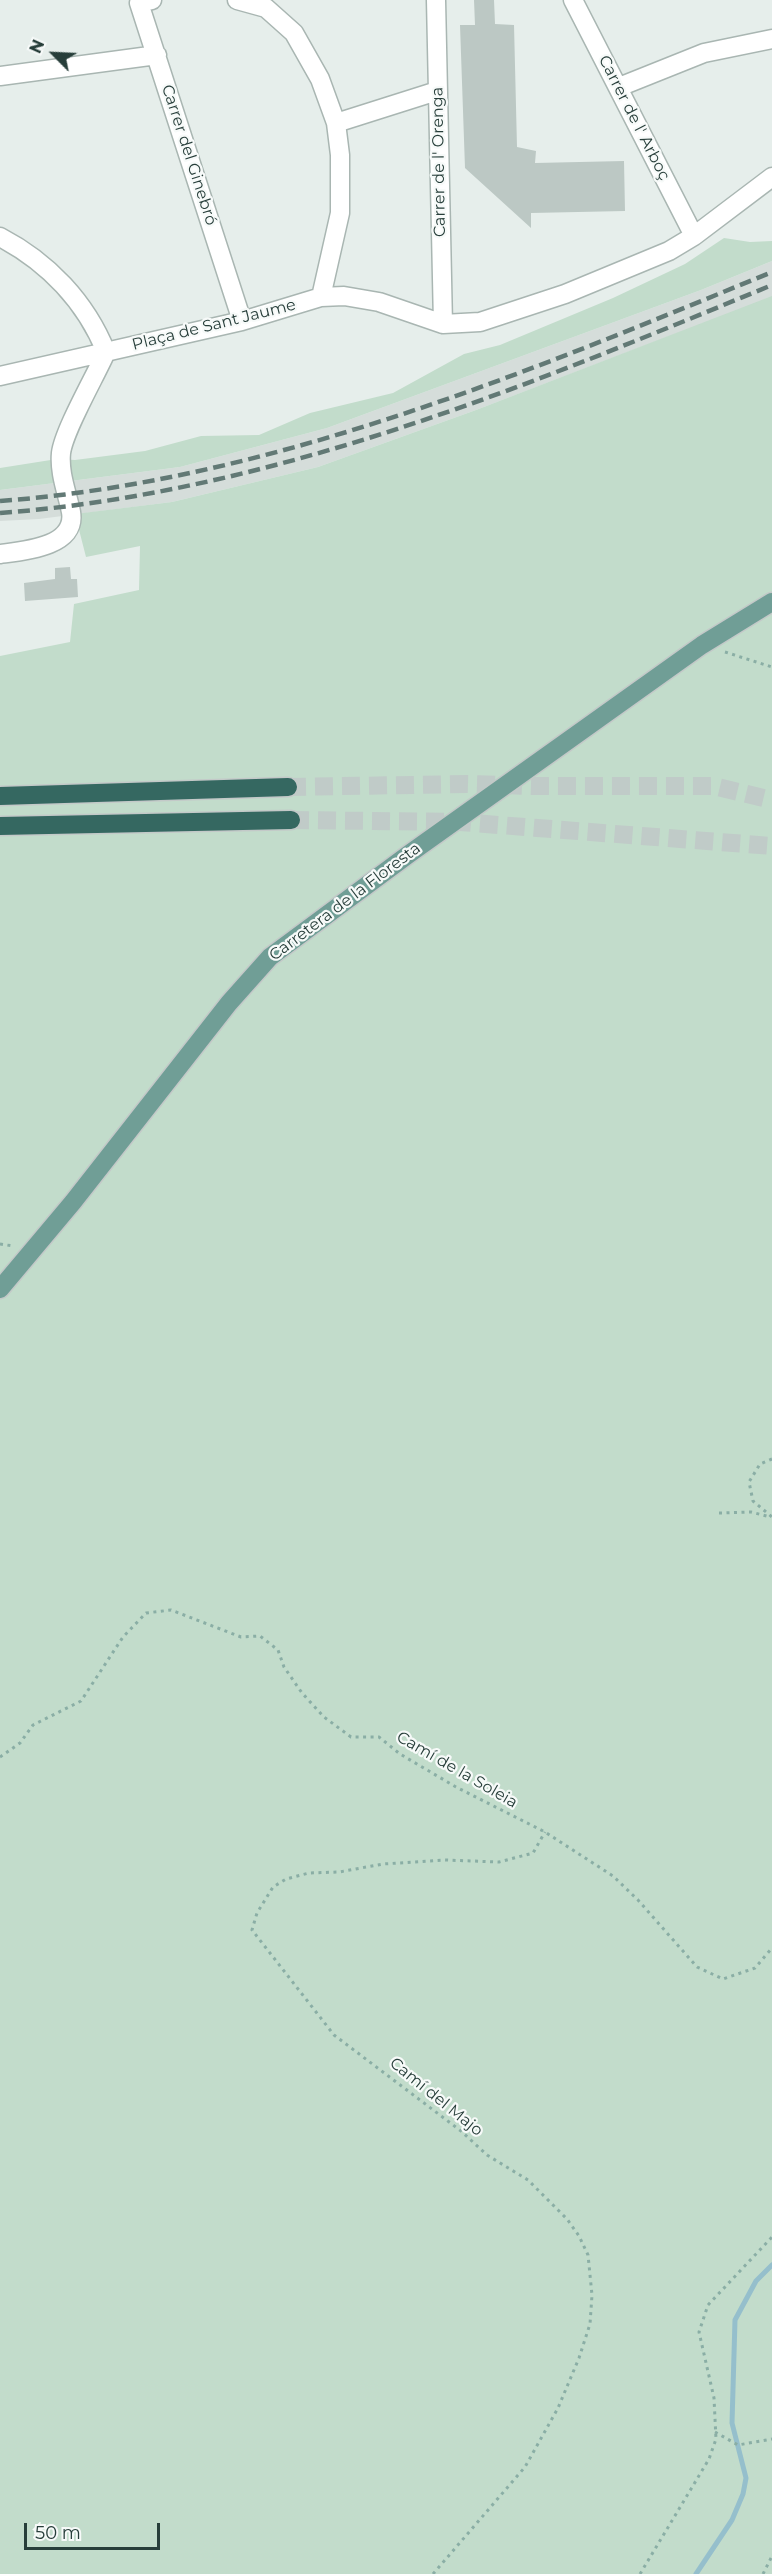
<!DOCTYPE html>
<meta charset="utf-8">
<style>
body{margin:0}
#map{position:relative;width:772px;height:2574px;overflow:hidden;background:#e6eeeb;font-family:Montserrat,sans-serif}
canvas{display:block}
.north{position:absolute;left:24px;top:24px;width:60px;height:60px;-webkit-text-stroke:4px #f7faf9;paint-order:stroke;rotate:294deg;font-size:16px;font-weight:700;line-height:24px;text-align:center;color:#273e3a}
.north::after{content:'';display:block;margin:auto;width:21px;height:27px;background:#273e3a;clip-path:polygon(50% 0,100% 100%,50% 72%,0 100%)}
.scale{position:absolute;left:24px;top:2523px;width:136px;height:27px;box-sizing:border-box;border:3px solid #273e3a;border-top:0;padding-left:8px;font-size:18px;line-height:21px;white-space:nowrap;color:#273e3a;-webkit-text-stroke:4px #f7faf9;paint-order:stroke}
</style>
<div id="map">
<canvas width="772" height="2574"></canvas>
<div class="north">N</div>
<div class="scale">50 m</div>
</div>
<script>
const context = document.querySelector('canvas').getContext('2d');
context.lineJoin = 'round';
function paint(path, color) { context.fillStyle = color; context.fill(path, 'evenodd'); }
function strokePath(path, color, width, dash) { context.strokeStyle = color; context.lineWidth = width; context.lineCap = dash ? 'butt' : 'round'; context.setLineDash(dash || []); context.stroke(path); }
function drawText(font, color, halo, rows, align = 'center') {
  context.font = font + ' Montserrat,sans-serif'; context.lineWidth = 4.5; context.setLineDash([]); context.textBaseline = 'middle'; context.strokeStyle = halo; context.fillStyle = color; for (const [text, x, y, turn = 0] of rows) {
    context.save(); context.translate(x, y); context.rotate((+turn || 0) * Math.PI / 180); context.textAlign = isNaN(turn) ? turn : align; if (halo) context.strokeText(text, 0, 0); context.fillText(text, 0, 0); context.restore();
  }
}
paint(new Path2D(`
 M772 261V297L476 410 318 467 172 502 39 519 0 521V490L180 467 327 428 701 290Z`), '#d5ddda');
paint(new Path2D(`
 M724 238 750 242 772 241V261L701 290 327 428 180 467 0 490V468L57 459 75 460 145 451 201 436 259 435 310 413 393 393 464 354 500 345 613 298 685 264Z
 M772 296V2574H0V656L70 642 74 604 139 590 140 546 86 557 75 514 172 502 318 467 476 410Z`), '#c2dccb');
strokePath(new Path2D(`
 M696 2574 732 2520 743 2494 746 2478 732 2423 735 2320 756 2281 772 2265`), '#95bfcc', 5);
paint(new Path2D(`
 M474 0H494L495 24 514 25 517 147 536 151 535 163 624 161 625 211 531 213V228L465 168 460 25H475Z
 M70 567 71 579H77L78 597 25 601 24 583 55 579V568Z`), '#bcc8c4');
strokePath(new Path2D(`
 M288 787 467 784 533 786H713L772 800
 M291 820 460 822 772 846`), '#c0cbc8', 18, [18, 9]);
const minor = new Path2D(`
 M152 0 139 3 242 321
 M237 0 266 8 294 33 320 79 336 123 340 155V213L321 297
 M436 0 443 324
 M573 0 694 236
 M0 76 157 55
 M619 87 704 53 772 39
 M336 123 437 91
 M0 237C48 262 86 302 106 352
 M0 376 242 321 321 297 344 296 379 302 443 324 480 322 565 294 669 251 694 236 772 177
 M0 554C23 551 77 547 71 512 67 492 59 473 61 453 64 430 96 375 106 352`);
const major = new Path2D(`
 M0 1289 73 1202 229 1003 270 957 409 854 702 645 772 602`);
const highway = new Path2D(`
 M0 796 288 787
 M0 826 291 820`);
strokePath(minor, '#a9b6b2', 21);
strokePath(major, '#c3c9c8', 21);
strokePath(highway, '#c3c9c8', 21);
strokePath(new Path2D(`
 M725 652 772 667
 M0 1244 13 1246
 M772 1459 760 1464 749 1482 753 1501 772 1517
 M719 1513 751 1512 770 1517
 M0 1757 20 1743 33 1725 81 1701 123 1637 146 1613 171 1610 241 1637 260 1636 278 1650 284 1667 302 1693 324 1717 351 1737H379L400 1754 456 1787 545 1832 613 1876 638 1900 697 1967 723 1979 755 1968 772 1948
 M715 2432 738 2445 772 2439
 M433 2574 525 2467 558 2408 579 2358 590 2324 592 2295 588 2255 579 2236 567 2219 528 2180 487 2155 461 2131 334 2035 252 1930 257 1913 273 1887 286 1879 309 1873 339 1872 383 1864 445 1860 499 1862 533 1853 545 1832
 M640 2574 709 2459 716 2439 714 2398 699 2332 708 2305 772 2237
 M763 2574 772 2556`), '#8aaea5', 3, [3, 4.5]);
strokePath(minor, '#fff', 18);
strokePath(major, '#709e96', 18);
strokePath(highway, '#356861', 18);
strokePath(new Path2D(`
 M0 501C268 481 526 373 772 272
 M0 513C270 493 525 387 772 285`), '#627975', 4.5, [12, 6]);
drawText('16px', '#273e3a', '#f7faf9', [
 ["Carrer de l' Arboç",634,118,63],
 ["Carrer del Ginebró",189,155,72],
 ["Carrer de l' Orenga",439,162,-91],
 ["Plaça de Sant Jaume",214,325,-14],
 ["Carretera de la Floresta",345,902,-37],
 ["Camí de la Soleia",457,1770,30],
 ["Camí del Majo",436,2097,39]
]);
</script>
